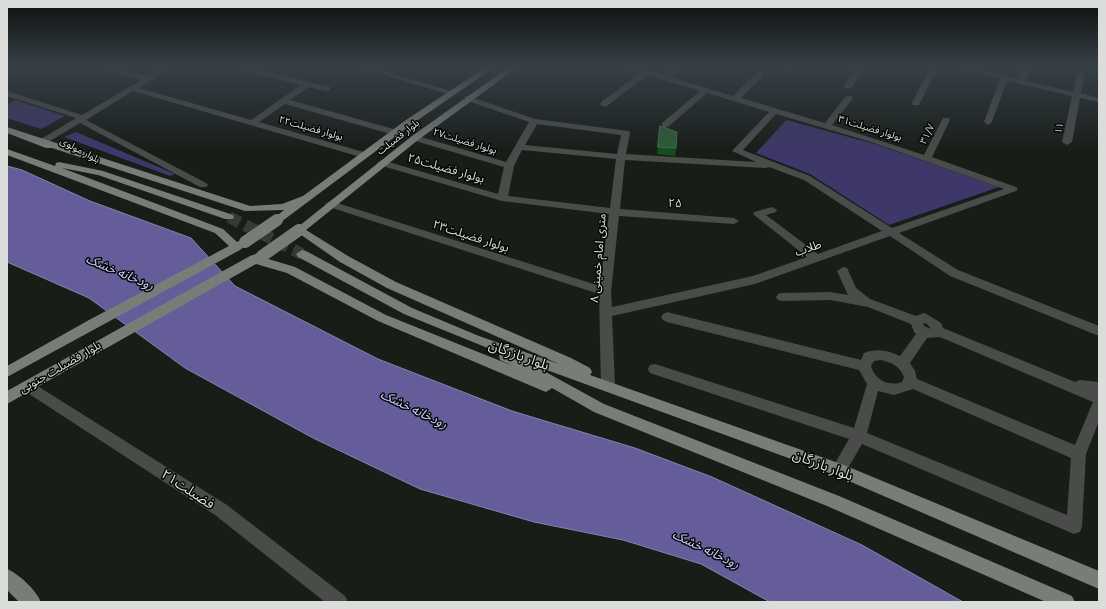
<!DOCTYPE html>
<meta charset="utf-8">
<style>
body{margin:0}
#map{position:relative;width:1106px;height:609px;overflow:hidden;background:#181d18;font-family:Ubuntu,sans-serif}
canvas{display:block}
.frame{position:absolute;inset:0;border:8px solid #daddda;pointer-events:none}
</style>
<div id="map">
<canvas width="1106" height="609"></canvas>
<div class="frame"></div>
</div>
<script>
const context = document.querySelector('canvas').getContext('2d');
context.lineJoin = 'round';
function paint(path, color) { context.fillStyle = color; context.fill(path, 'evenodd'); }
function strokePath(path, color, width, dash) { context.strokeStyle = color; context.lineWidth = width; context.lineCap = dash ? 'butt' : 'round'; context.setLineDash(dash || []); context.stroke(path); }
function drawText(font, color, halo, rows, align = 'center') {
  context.font = font + ' Ubuntu,"Noto Sans Arabic",sans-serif'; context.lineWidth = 3; context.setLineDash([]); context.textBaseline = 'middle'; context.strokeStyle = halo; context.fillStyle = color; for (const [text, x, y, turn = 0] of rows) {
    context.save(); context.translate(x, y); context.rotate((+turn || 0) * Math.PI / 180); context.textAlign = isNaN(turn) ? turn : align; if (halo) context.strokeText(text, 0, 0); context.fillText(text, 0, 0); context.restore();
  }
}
paint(new Path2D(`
 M15 100 65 116 41 129 7 118V105Z
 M786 120 875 144 999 187 889 225 810 174 756 153Z
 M76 132 175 174 170 176 64 137Z`), '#3e3769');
const water = new Path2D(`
 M7 166 22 170 90 201 191 238 235 286 378 359 512 411 635 448 712 477 862 545 963 602H770L701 564 623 540 534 522 420 489 313 438 185 368 89 298 7 262Z`);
paint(water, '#645d99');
strokePath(water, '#8783ac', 1);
strokePath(new Path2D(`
 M229 217 302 254`), '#353a35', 12, [12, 6]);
paint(new Path2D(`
 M99 67H112L147 76 163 67H172L139 88 251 120 301 85 231 67H245L330 87 331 89 327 91 309 87 290 100 397 130 398 132 394 135 285 104 259 122 367 153 369 155 364 158 133 91 86 120 206 183 208 185 206 187H200L80 123 45 144H39V140L76 118 7 96V91L82 115 141 80Z
 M358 67H370L454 92 447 94Z
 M623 67H635L663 75 672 67H681L670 77 733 96 757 72H763V76L741 98 825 123 846 96H852L853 98 832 125 924 155 942 120 943 118H949L950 120 932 157 1016 187 1018 189 1016 191 899 233 958 270 1099 326V336L950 276 890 236 755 284 612 316 615 386 613 390 608 392 603 390 601 386 599 294 326 206 325 204 330 201 334 202 600 286 609 214 502 201 379 165 377 163 382 160 385 161 498 194 504 167 412 140 411 138 412 136H418L506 162 529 122 465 100V96H468L535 119 629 131 630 133 626 154 756 162 732 151 769 112 707 93 668 127H662V123L700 91 647 75 607 106H601V102L640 73ZM776 114 871 142 1004 189 892 228 810 176 743 150ZM537 124 621 135 617 154 525 145ZM522 150 616 159 610 208 508 196 514 166ZM625 160 765 168 769 167 804 180 882 231 818 254 766 215 776 212 777 210 772 207 754 212 753 214 807 257 753 276 612 307 611 292 619 216 734 224 739 221 734 218 620 209Z
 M787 67H795L790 71 786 69Z
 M857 67H865L851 88H845L844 86Z
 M930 67H938L919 105H913L912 103Z
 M953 67H967L1019 79 1023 67H1031L1026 81 1073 92 1077 74 1081 72 1085 74 1081 93 1099 98V102L1080 98 1072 142 1067 145 1062 142 1072 96 1007 81 992 122 988 125 984 122 1000 79Z
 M843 267 847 268 856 288 870 299 916 316 924 313 928 315 941 323 943 328 1075 382 1080 380 1099 382V421L1086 454 1082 526 1080 532 1074 534 862 444 844 475 839 477 834 475 831 470 849 439 650 373 648 369 650 365 655 364 854 428 867 384 859 370 667 322 663 320 661 317 663 314 667 312 861 360 864 353C877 348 888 350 900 356L916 334 914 332 911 324 868 307 830 300 782 301 778 300 776 297 778 294 782 293 830 292 848 295 837 271ZM923 323 927 324 931 329 924 326ZM940 337 1093 402 1075 445 917 379 915 371 910 363 927 338ZM880 360C891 362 900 366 904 377L902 382C889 387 875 380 871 366L874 361ZM913 389 1071 458 1067 515 867 433 878 391 894 395Z
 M28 380 227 505 345 596 348 602H325L215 515 23 390 21 386 23 382Z`), '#4a4c4a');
paint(new Path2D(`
 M486 67H495L412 124 281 222 277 223 272 220 284 210 245 211 52 148H46L7 133V127L250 206 282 204 303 196 406 120Z
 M509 67H518L418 140 306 230 348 256 396 282 571 358 590 368 592 372 590 375 844 465 1099 571V589L835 475 533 365 604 404 839 496 1072 596 1075 602H1046L827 506 594 412 552 388 546 392 541 390 378 321 287 273 256 264 7 404V391L250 256 261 252 265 253 267 256 265 258 295 267 386 315 513 366 500 360 499 356 500 353 404 314 298 257 296 254 302 250 306 251 412 308 479 336 559 364 387 288 340 262 294 230 412 136Z
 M7 149 55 166 56 163 59 162 103 171 233 215 234 217 233 219H225L98 175 62 168 223 229 237 242 245 238 250 242 240 250 7 377V366L89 320 229 246 215 233 7 155Z
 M7 569C19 574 36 590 41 602H19L7 590Z`), '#787d78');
strokePath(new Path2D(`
 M245 242 277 220
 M262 256 299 230`), '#787d78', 12);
paint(new Path2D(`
 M660 126 676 148 675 156 657 154Z`), '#174d21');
const building = new Path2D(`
 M660 126 677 132 676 148 658 147Z`);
paint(building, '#2c5c35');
strokePath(building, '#47704f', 1);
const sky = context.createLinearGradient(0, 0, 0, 152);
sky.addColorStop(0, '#0d100d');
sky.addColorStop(0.44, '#374048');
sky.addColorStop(1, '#37404800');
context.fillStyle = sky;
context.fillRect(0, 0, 1106, 152);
drawText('10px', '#daddda', '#050705', [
 ["بولوار فضیلت۲۲",311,128,16],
 ["بولوار فضیلت۳۱",870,128,17],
 ["۱۱",1059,128,-79],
 ["۳۱/۷",927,134,-63],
 ["بلوار فضیلت",398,137,-38],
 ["بولوار فضیلت۲۷",465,141,17],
 ["بلوار مولوی",80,150,28]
]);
drawText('12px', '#daddda', '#050705', [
 ["بولوار فضیلت۲۵",446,168,16],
 ["۲۵",675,203,4],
 ["بولوار فضیلت۲۳",471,236,18],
 ["طلاب",808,248,-19],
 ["۸ متری امام خمینی",598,258,-85],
 ["بلوار فضیلت جنوبی",60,367,-30]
]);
drawText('italic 13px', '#ccc8fe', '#050705', [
 ["رودخانه خشک",120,272,23],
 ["رودخانه خشک",414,409,26],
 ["رودخانه خشک",706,549,26]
]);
drawText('14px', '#daddda', '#050705', [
 ["بلوار بازرگان",519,355,20],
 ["بلوار بازرگان",823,465,21],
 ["فضیلت۲۱",188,489,33]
]);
</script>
